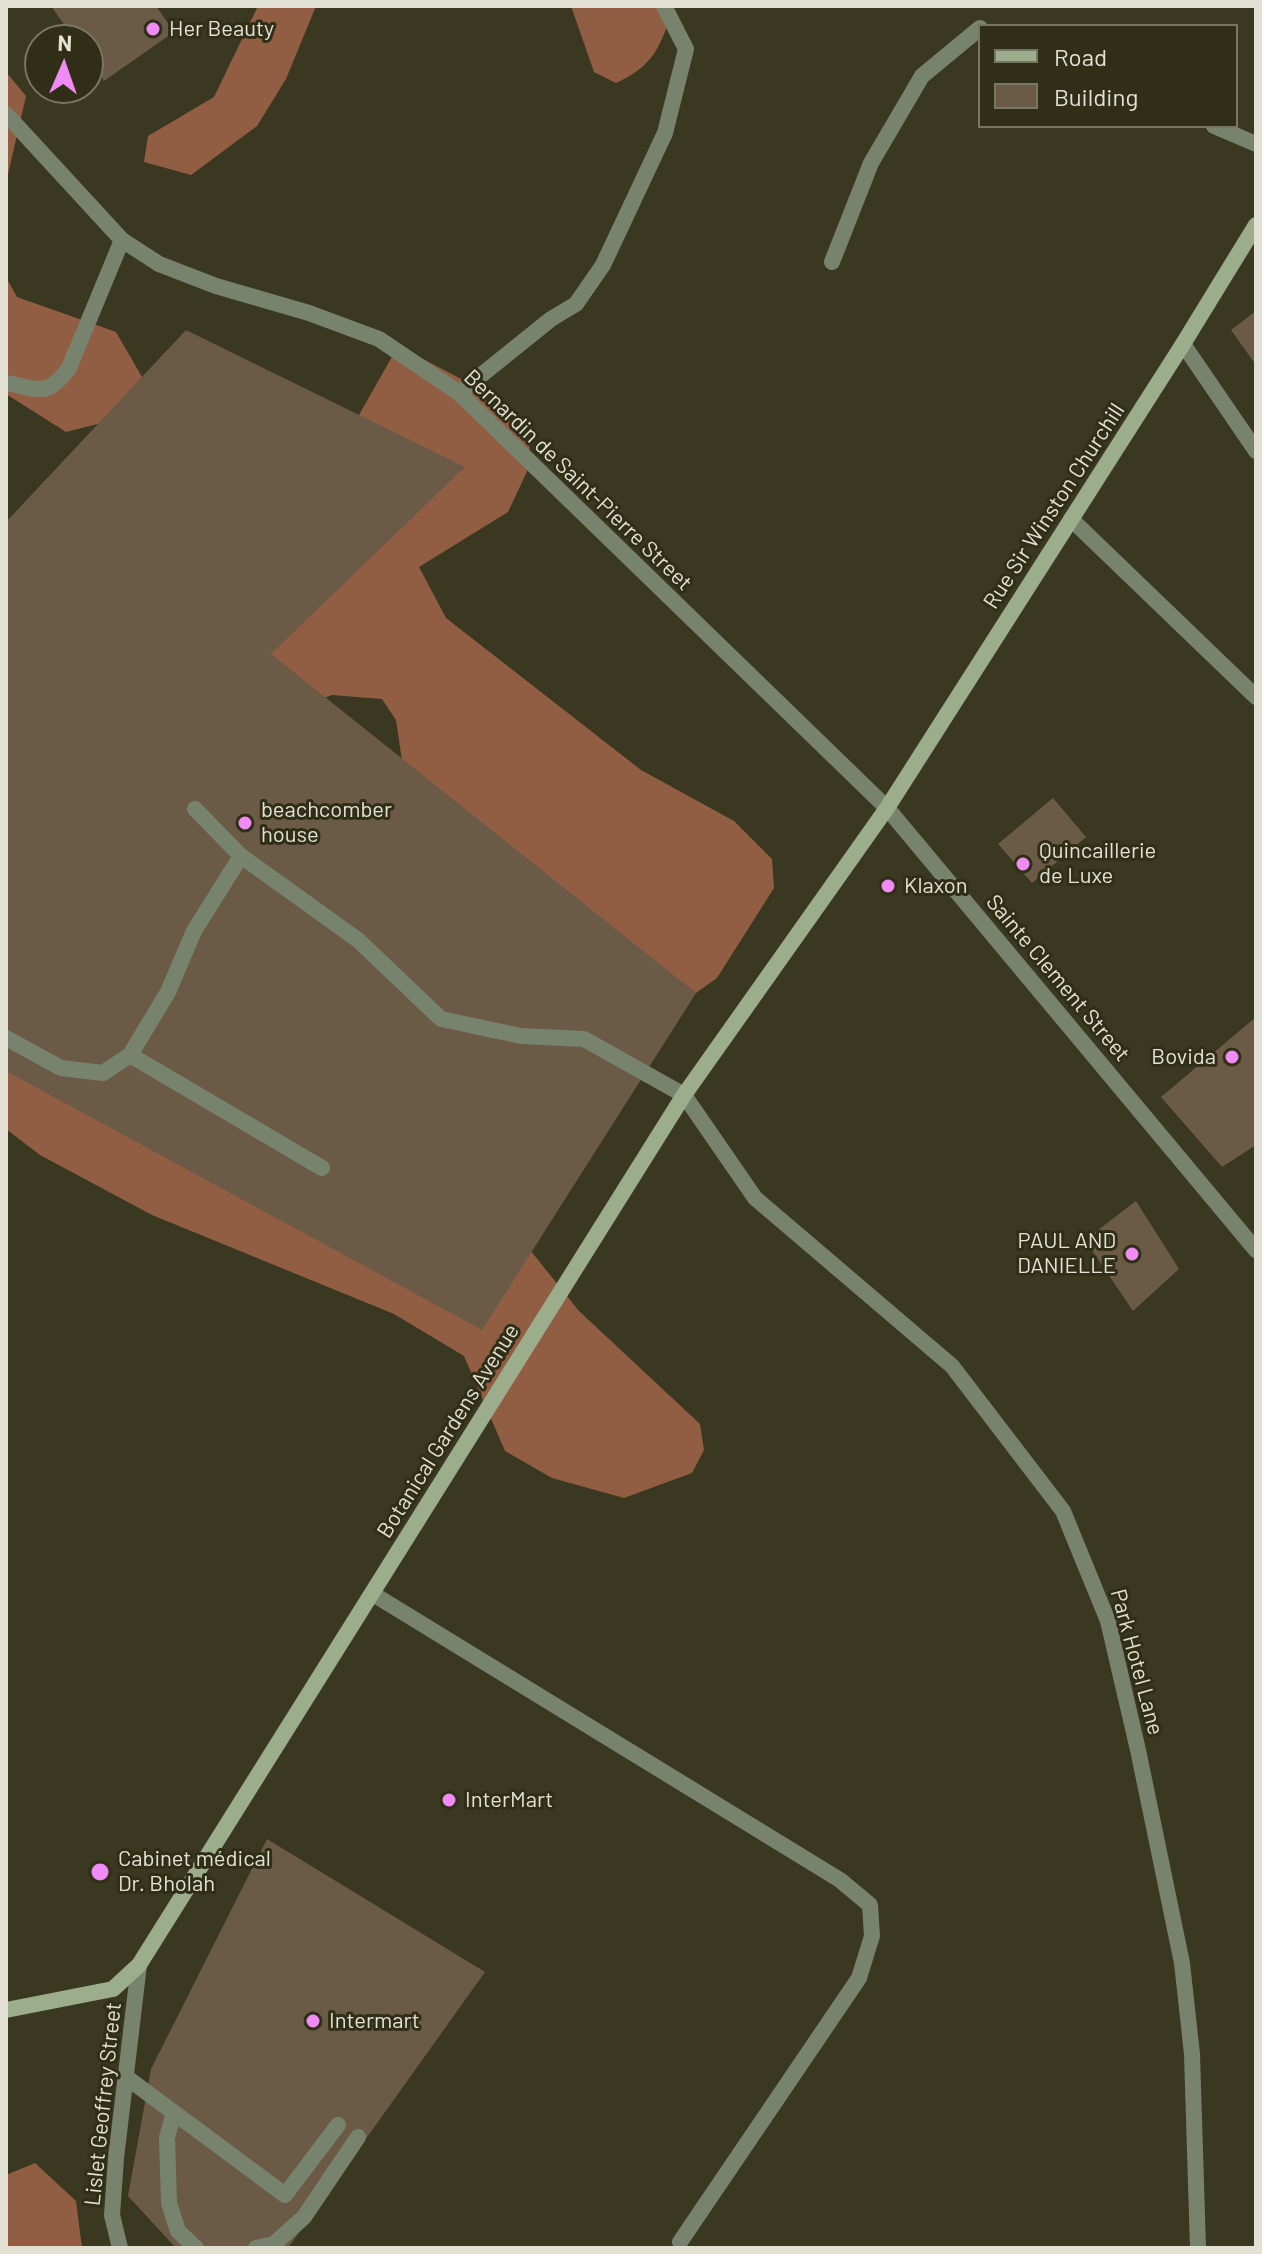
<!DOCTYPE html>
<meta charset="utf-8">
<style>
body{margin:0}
#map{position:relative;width:1262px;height:2254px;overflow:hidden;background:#3a3820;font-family:Barlow,sans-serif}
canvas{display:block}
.frame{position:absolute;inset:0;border:8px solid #e2e1d3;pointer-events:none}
.legend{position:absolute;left:978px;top:24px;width:260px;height:104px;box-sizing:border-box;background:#302e16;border:2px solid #777662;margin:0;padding:10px 14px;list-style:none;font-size:24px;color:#e2e1d3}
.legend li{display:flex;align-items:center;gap:16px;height:40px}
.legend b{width:40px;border:2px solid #777662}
.north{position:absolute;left:24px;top:24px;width:80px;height:80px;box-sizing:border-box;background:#302e16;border:2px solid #777662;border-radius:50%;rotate:2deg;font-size:22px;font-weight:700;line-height:32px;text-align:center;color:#e2e1d3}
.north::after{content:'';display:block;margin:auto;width:28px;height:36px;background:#f08bf6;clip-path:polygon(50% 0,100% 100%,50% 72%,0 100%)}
</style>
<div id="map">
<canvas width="1262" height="2254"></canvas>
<div class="frame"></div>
<ul class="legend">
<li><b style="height:10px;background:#9bad8a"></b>Road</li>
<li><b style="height:22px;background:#6b5b46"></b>Building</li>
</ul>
<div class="north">N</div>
</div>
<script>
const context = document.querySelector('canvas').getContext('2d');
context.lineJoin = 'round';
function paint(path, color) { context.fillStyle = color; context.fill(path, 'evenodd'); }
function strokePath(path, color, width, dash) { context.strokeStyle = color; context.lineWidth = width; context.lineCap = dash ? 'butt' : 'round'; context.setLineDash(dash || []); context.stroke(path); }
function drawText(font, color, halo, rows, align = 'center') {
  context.font = font + ' Barlow,sans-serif'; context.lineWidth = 6; context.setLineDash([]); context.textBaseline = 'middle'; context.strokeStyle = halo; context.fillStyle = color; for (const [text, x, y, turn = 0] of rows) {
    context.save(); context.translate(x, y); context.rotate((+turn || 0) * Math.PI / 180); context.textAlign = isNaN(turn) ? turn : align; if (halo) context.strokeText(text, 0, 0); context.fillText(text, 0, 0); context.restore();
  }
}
paint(new Path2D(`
 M258 6H316L286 79 257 126 191 175 144 162 148 136 214 97Z
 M571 6H675C659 46 657 64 616 83L594 72Z
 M6 72 26 96 6 183Z
 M6 277 17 297 116 332 142 377 113 420 66 432 6 394Z
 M398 346 467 382 528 436 531 463 508 512 419 567 446 618 641 770 734 821 772 859 774 888 717 978 696 993 404 774 396 720 382 699 332 695 239 731 333 461Z
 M6 999 510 1225 579 1311 700 1424 704 1450 692 1473 624 1498 552 1478 505 1451 464 1356 394 1314 152 1215 40 1155 6 1129Z
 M35 2163 76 2201 82 2248H6V2175Z`), '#925e43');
paint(new Path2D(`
 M51 6H156L174 32 104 81 88 58V40H75Z
 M1256 311V365L1231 330Z
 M186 330 465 467 271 654 696 993 482 1330 6 1071V522Z
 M1053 798 1086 837 1032 883 998 844Z
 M1256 1017V1145L1222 1167 1161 1097Z
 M1136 1201 1179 1269 1133 1311 1085 1240Z
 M267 1839 485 1972 288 2248H176L128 2196 151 2069Z`), '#6b5b46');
strokePath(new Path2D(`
 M6 383C39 389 47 398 69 368L122 240
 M195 809 241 856 358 940 441 1019 521 1036 584 1039 684 1095
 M6 1038 61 1068 103 1073 130 1055 168 992 194 931 241 856
 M130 1055 322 1168`), '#77836d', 16);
strokePath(new Path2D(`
 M6 114 122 240 159 264 216 286 309 313 379 339 459 393 887 808 1256 1250
 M1214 126 1256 144
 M832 262 871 163 922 76 980 28
 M1183 344 1256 451
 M459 393 551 319 576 304 603 265 665 133 686 49 664 6
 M1071 519 1256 697
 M684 1095 755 1198 952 1366 1063 1511 1108 1621 1138 1750 1182 1963 1192 2054 1198 2248
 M373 1594 840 1880 870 1905 872 1936 859 1978 680 2242
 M126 2077 285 2195 338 2125
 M174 2113 167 2137 169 2203 178 2231 196 2248
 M120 2248 112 2215 116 2158 139 1965
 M256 2248 274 2244 304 2217 358 2137`), '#77836d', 16);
strokePath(new Path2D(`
 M6 2010 113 1989 139 1965 684 1095 887 808 1183 344 1256 225`), '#9bad8a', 16);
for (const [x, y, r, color] of [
 [153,29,8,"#f08bf6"],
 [245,823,8,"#f08bf6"],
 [1023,864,8,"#f08bf6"],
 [888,886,8,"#f08bf6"],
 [1232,1057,8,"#f08bf6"],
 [1132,1254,8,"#f08bf6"],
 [449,1800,8,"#f08bf6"],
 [100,1872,10,"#f08bf6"],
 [313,2021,8,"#f08bf6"]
]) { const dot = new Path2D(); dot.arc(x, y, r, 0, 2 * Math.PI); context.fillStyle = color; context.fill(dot); strokePath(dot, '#302e16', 3); }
drawText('22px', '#e2e1d3', '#302e16', [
 ["Her Beauty",169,29],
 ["beachcomber",261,810],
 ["house",261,835],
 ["Quincaillerie",1039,851],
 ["de Luxe",1039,876],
 ["Klaxon",904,886],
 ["Bovida",1216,1057,"right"],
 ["PAUL AND",1116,1241,"right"],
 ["DANIELLE",1116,1266,"right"],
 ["InterMart",465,1800],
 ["Cabinet médical",118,1859],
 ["Dr. Bholah",118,1884],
 ["Intermart",329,2021]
], 'left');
drawText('22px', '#e2e1d3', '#302e16', [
 ["Bernardin de Saint-Pierre Street",578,480,44],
 ["Rue Sir Winston Churchill",1054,506,-57],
 ["Sainte Clement Street",1058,978,50],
 ["Botanical Gardens Avenue",448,1431,-58],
 ["Park Hotel Lane",1137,1662,75],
 ["Lislet Geoffrey Street",103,2104,-84]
]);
</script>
